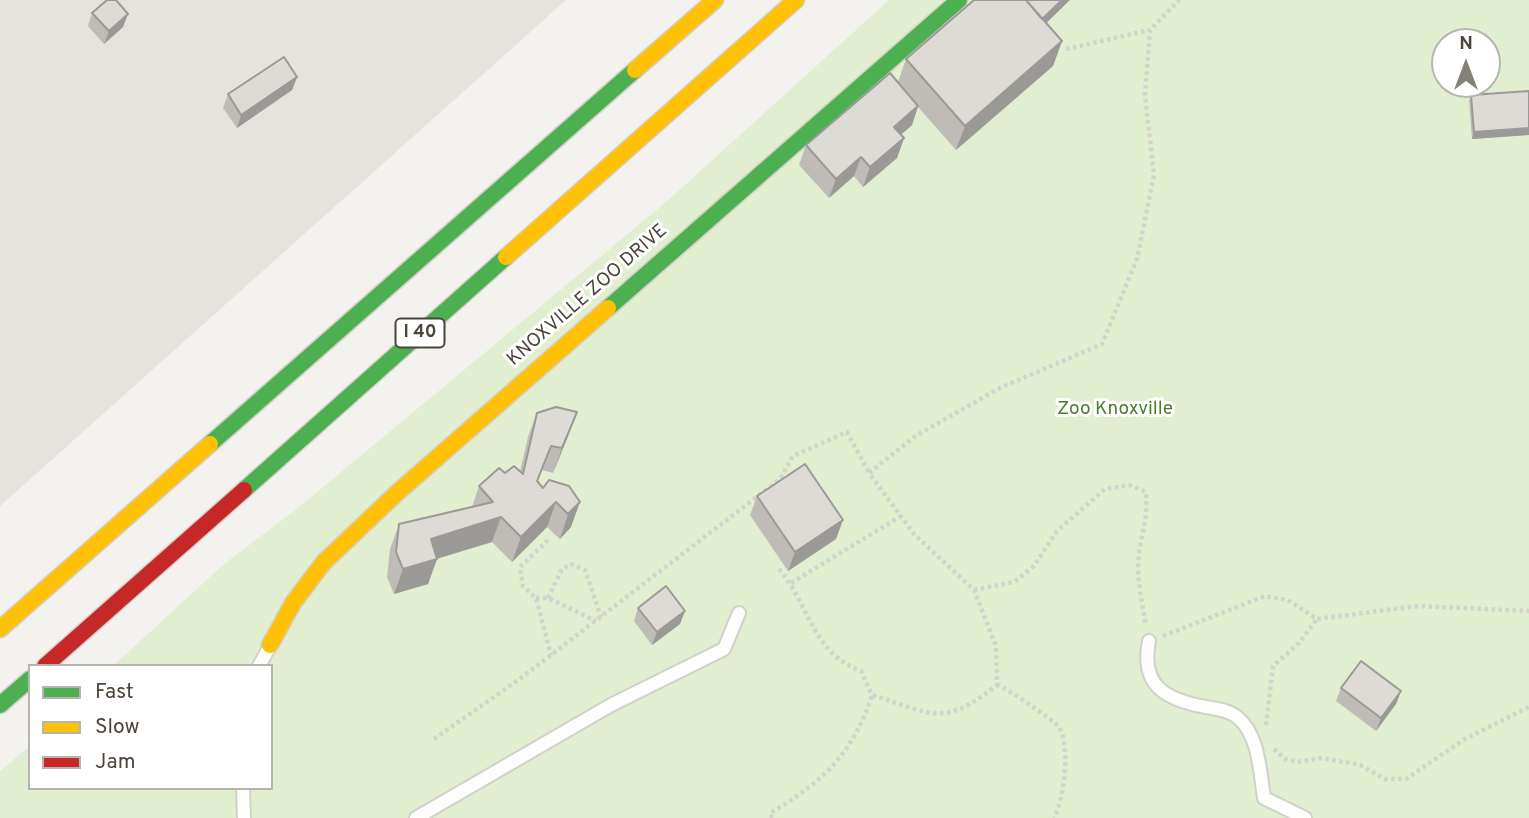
<!DOCTYPE html>
<style>
body{margin:0}
#map{position:relative;width:1529px;height:818px;overflow:hidden;background:#f4f2ee;font-family:Overpass,sans-serif}
canvas{display:block}
.legend{position:absolute;left:28px;top:664px;width:245px;height:126px;box-sizing:border-box;background:#fff;border:2px solid #b7b4b0;margin:0;padding:9px 12px;list-style:none;font-size:21px;color:#4b4439}
.legend li{display:flex;align-items:center;gap:14px;height:35px}
.legend b{width:35px;border:2px solid #b7b4b0}
.north{position:absolute;left:1431px;top:28px;width:70px;height:70px;box-sizing:border-box;background:#fff;border:2px solid #b7b4b0;border-radius:50%;rotate:0deg;font-size:19px;font-weight:700;line-height:28px;text-align:center;color:#4b4439}
.north::after{content:'';display:block;margin:auto;width:24px;height:32px;background:#868178;clip-path:polygon(50% 0,100% 100%,50% 72%,0 100%)}
</style>
<div id="map">
<canvas width="1529" height="818"></canvas>
<ul class="legend">
<li><b style="height:9px;background:#4caf50"></b>Fast</li>
<li><b style="height:9px;background:#ffc107"></b>Slow</li>
<li><b style="height:9px;background:#c62828"></b>Jam</li>
</ul>
<div class="north">N</div>
</div>
<script>
const context = document.querySelector('canvas').getContext('2d');
context.lineJoin = 'round';
function paint(path, color) { context.fillStyle = color; context.fill(path, 'evenodd'); }
function strokePath(path, color, width, dash) { context.strokeStyle = color; context.lineWidth = width; context.lineCap = dash ? 'butt' : 'round'; context.setLineDash(dash || []); context.stroke(path); }
function drawText(font, color, halo, rows, align = 'center') {
  context.font = font + ' Overpass,sans-serif'; context.lineWidth = 6; context.setLineDash([]); context.textBaseline = 'middle'; context.strokeStyle = halo; context.fillStyle = color; for (const [text, x, y, turn = 0] of rows) {
    context.save(); context.translate(x, y); context.rotate((+turn || 0) * Math.PI / 180); context.textAlign = isNaN(turn) ? turn : align; if (halo) context.strokeText(text, 0, 0); context.fillText(text, 0, 0); context.restore();
  }
}
paint(new Path2D(`
 M0 0H566L0 506Z`), '#e6e2de');
paint(new Path2D(`
 M889 0H1529V818H0V771L30 746V788H271V666H113L224 564 293 512 665 203ZM1445 42H1487V84H1445Z`), '#e1eecf');
const lane = new Path2D(`
 M1149 641C1140 686 1166 700 1206 707 1216 709 1229 710 1237 717 1259 734 1260 772 1264 798L1305 818
 M259 666 270 646
 M243 788 244 818
 M416 818 611 705 724 649 739 613`);
const fast = new Path2D(`
 M608 308 959 0
 M210 444 635 70
 M244 490 506 257
 M0 705 30 679`);
const slow = new Path2D(`
 M635 70 715 0
 M506 257 796 0
 M0 629 210 444
 M270 645 293 603 324 562 398 492 608 308`);
const jam = new Path2D(`
 M45 666 244 490`);
strokePath(lane, '#d2d0cb', 16);
strokePath(fast, '#d3cfc5', 19);
strokePath(slow, '#d3cfc5', 19);
strokePath(jam, '#d3cfc5', 19);
strokePath(new Path2D(`
 M1066 49 1150 30
 M548 540 520 567 523 586 536 598 551 655
 M779 569C810 605 811 652 861 671L872 695C933 714 943 728 997 685L996 646 974 590 914 534 869 473 917 435 1000 388 1102 344 1137 259 1154 175 1145 95 1150 30 1179 0
 M791 583 901 516
 M974 590 1014 582 1034 566 1057 531 1105 489 1129 485 1146 492C1148 520 1142 528 1139 554 1136 578 1142 602 1146 626
 M536 598H548L596 621
 M548 598 562 569 571 564 585 570 601 617
 M1163 636 1265 596 1288 600 1317 619 1418 606 1529 611
 M997 684C1006 688 1055 721 1059 727 1071 746 1064 799 1054 818
 M1266 725 1273 666 1299 643 1317 619
 M434 739 521 678 780 479 793 456 847 432 869 473
 M1274 749 1285 759 1297 762 1322 758 1360 765 1385 779H1406L1465 739 1529 707
 M772 818 770 813C822 783 853 754 872 695`), '#d3d2cc', 4.5, [3.5, 3.5]);
strokePath(lane, '#fdfdfc', 12);
strokePath(fast, '#4caf50', 16);
strokePath(slow, '#ffc107', 16);
strokePath(jam, '#c62828', 16);
paint(new Path2D(`
 M92 13 128 14 123 27 104 44 88 26Z
 M1046 23 1062 41 1053 66 956 150 918 107 912 125 900 135 904 138 897 158 863 187 854 176 829 198 799 165 806 145 898 82 906 59Z
 M297 77 292 90 237 128 223 108 228 94Z
 M1529 91V135L1472 139 1469 101 1471 95Z
 M537 413 568 436 553 473 542 470 538 481 543 488 569 486 571 527 560 539 547 527 512 562 492 542 437 559 428 584 394 594 387 577 390 549 399 524 472 507 479 486 520 472 528 437Z
 M757 496 836 539 788 571 750 515Z
 M638 608 680 624 652 645 634 621Z
 M1341 688 1401 691 1396 704 1376 731 1336 701Z`), '#bfbcb8');
paint(new Path2D(`
 M1062 0H1070L1036 33 1041 19Z
 M128 14 123 27 104 44 109 31Z
 M1062 41 1053 66 956 150 965 126Z
 M297 77 292 90 237 128 241 115Z
 M918 106 912 125 887 147 894 127Z
 M1529 128V135L1472 139 1474 132Z
 M904 138 897 158 863 187 870 167Z
 M861 157 854 176 829 198 836 179Z
 M577 412 568 436 553 473 562 448Z
 M556 502 547 527 512 562 521 537Z
 M580 502 571 527 560 539 568 514Z
 M501 517 492 542 422 563 431 539Z
 M843 520 836 539 788 571 795 552Z
 M437 559 428 584 394 594 403 569Z
 M685 611 680 624 652 645 657 632Z
 M1401 691 1396 704 1376 731 1381 718Z`), '#9b9996');
const building = new Path2D(`
 M107 0H116L128 14 109 31 92 13Z
 M974 0H1026L1062 41 965 126 906 59Z
 M1026 0H1062L1042 19Z
 M284 57 297 77 241 115 228 94Z
 M890 73 918 106 894 127 904 138 870 167 861 157 836 179 806 145Z
 M1529 91V128L1474 132 1471 95Z
 M556 407 577 412 562 448 551 446 537 481 543 488 549 480 569 486 580 502 568 514 556 502 521 537 501 517 431 539 437 559 403 569 396 552 399 524 493 502 479 486 499 468 505 473 514 466 523 474 537 413Z
 M805 464 843 520 795 552 757 496Z
 M666 586 685 611 657 632 638 608Z
 M1361 661 1401 691 1381 718 1341 688Z`);
paint(building, '#dedbd6');
strokePath(building, '#9b9996', 2);
for (const [x, y, w] of [
 [420,333,49]
]) { const box = new Path2D(); box.roundRect(x - w / 2, y - 14.5, w, 29, 5); context.fillStyle = '#fff'; context.fill(box); strokePath(box, '#4b4439', 2); }
drawText('bold 18px', '#4b4439', null, [
 ["I 40",420,333]
]);
drawText('19px', '#4b4439', '#fff', [
 ["KNOXVILLE ZOO DRIVE",588,296,-41]
]);
drawText('19px', '#4a7f2a', '#fff', [
 ["Zoo Knoxville",1115,410]
]);
</script>
